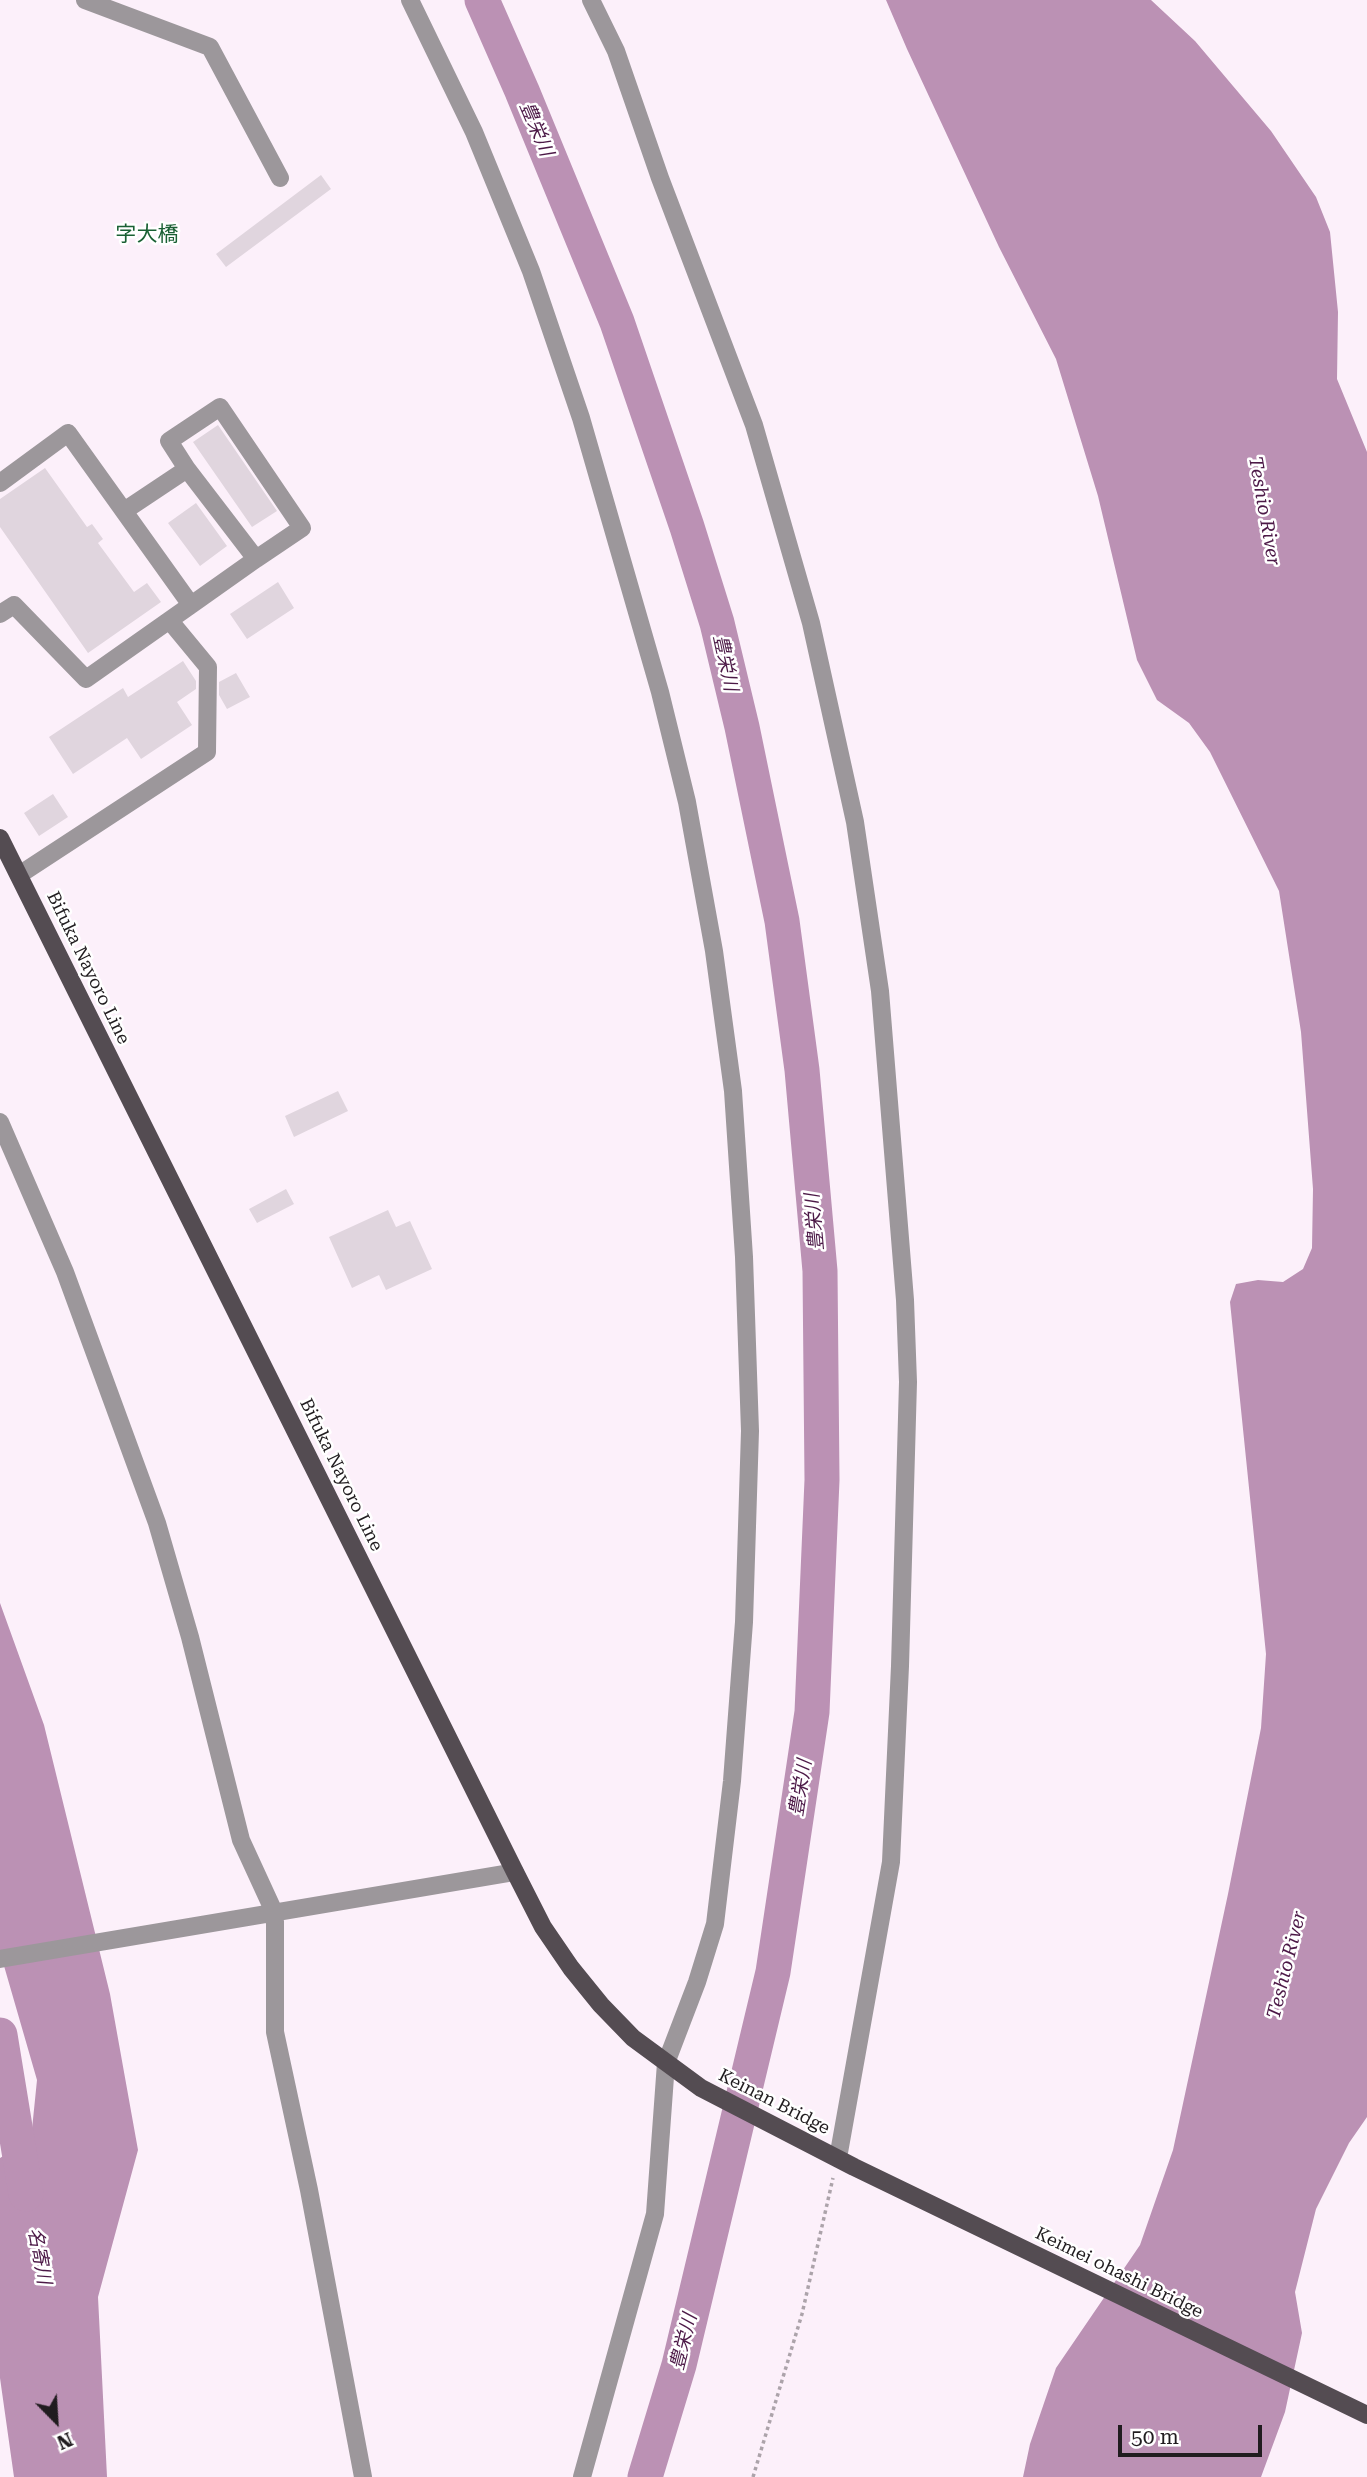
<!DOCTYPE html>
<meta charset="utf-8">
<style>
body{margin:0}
#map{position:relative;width:1367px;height:2477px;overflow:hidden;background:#fcf0fa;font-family:"Roboto Serif",serif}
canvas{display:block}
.north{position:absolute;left:21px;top:2386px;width:70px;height:70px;-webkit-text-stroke:5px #fff;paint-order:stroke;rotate:156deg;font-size:19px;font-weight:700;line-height:28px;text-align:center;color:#201c1f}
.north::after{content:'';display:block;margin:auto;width:24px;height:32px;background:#201c1f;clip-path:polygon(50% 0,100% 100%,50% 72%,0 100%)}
.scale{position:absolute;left:1118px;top:2425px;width:144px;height:32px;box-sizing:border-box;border:4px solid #201c1f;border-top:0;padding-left:9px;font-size:21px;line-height:24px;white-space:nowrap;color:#201c1f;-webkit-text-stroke:5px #fff;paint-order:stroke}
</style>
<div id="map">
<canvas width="1367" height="2477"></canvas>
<div class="north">N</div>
<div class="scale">50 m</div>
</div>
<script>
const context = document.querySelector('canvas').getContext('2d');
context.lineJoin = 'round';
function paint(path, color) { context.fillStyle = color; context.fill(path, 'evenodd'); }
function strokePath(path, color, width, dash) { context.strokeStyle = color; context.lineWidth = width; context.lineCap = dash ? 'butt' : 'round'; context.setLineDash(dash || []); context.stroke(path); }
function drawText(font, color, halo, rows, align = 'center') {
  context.font = font + ' "Roboto Serif","Noto Sans JP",serif'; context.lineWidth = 5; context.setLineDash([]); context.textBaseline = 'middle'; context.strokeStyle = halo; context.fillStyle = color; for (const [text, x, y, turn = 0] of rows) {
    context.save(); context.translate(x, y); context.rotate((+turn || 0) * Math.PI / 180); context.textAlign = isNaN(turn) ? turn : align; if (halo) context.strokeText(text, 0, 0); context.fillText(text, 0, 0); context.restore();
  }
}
paint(new Path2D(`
 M886 0H1151L1195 41 1271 131 1316 197 1330 232 1338 312 1337 379 1367 452V2117L1349 2143 1316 2209 1295 2292 1302 2333 1285 2412 1261 2477H1023L1030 2444 1056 2368 1140 2245 1173 2150 1228 1894 1261 1728 1266 1654 1230 1302 1236 1284 1258 1280 1283 1282 1303 1269 1312 1248 1313 1189 1301 1032 1279 891 1210 752 1189 723 1157 700 1137 660 1098 496 1056 359 999 247 907 49Z
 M0 1603 44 1725 110 1994 138 2150 98 2297 107 2477H14L0 2378V2158L31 2139 37 2080 0 1952Z`), '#bb91b4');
strokePath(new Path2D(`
 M482 0 522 91 617 322 687 527 717 623 742 727 782 921 802 1070 820 1271 822 1480 812 1712 773 1972 679 2365 645 2477
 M0 2035 26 2194`), '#bb91b4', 35);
paint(new Path2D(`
 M321 175 331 189 226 267 216 254Z
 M218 425 277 511 252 527 193 442Z
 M45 468 87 527 92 524 103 539 98 543 134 592 147 583 161 602 88 653 0 527V499Z
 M196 503 227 546 200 566 168 523Z
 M278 582 294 608 247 639 230 614Z
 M183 661 196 681V689L177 702 192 725 141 759 127 738 73 774 49 737 123 688 128 697Z
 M236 673 250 697 227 709 219 695V682Z
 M53 794 68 817 39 836 24 813Z
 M338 1091 348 1111 294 1137 285 1116Z
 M286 1189 294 1204 257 1223 249 1209Z
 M388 1210 396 1227 410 1221 432 1269 386 1290 379 1275 352 1288 329 1237Z`), '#e0d5de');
strokePath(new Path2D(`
 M753 2477 802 2314 833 2178`), '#aca3aa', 3.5, [3.5, 3.5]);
strokePath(new Path2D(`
 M85 0 210 47 280 178
 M410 0 474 132 531 271 581 418 660 692 687 802 714 951 733 1091 744 1257 750 1431 744 1622 732 1781 715 1924 697 1982 666 2063 655 2214 582 2477
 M591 0 616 51 660 178 754 425 811 623 855 822 880 991 905 1300 908 1382 900 1666 891 1862 838 2158
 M187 469 169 441 220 407 302 528 256 559
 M0 483 68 433 191 605 86 679 14 605 0 614
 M124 511 187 469 256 559 191 605
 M19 875 207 752 208 667 170 621
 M0 1122 65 1272 157 1523 190 1637 241 1840 275 1914V2032L309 2190 363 2477
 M0 1959 515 1872`), '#9c979b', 18);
strokePath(new Path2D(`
 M0 838 515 1872 543 1927 571 1968 601 2005 633 2038 701 2088 854 2167 1367 2415`), '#544c52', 18);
drawText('18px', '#201c1f', '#fff', [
 ["Bifuka Nayoro Line",88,968,64],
 ["Bifuka Nayoro Line",341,1475,64],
 ["Keinan Bridge",774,2102,27],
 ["Keimei ohashi Bridge",1119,2273,26]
]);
drawText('italic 19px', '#4c1947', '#fff', [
 ["豊栄川",536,129,67],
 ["Teshio River",1264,511,80],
 ["豊栄川",725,663,78],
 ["豊栄川",815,1222,-95],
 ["豊栄川",801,1788,-81],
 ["Teshio River",1287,1965,-76],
 ["名寄川",39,2256,80],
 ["豊栄川",684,2342,-76]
]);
drawText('21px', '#1a6034', '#fff', [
 ["字大橋",147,235]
]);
</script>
